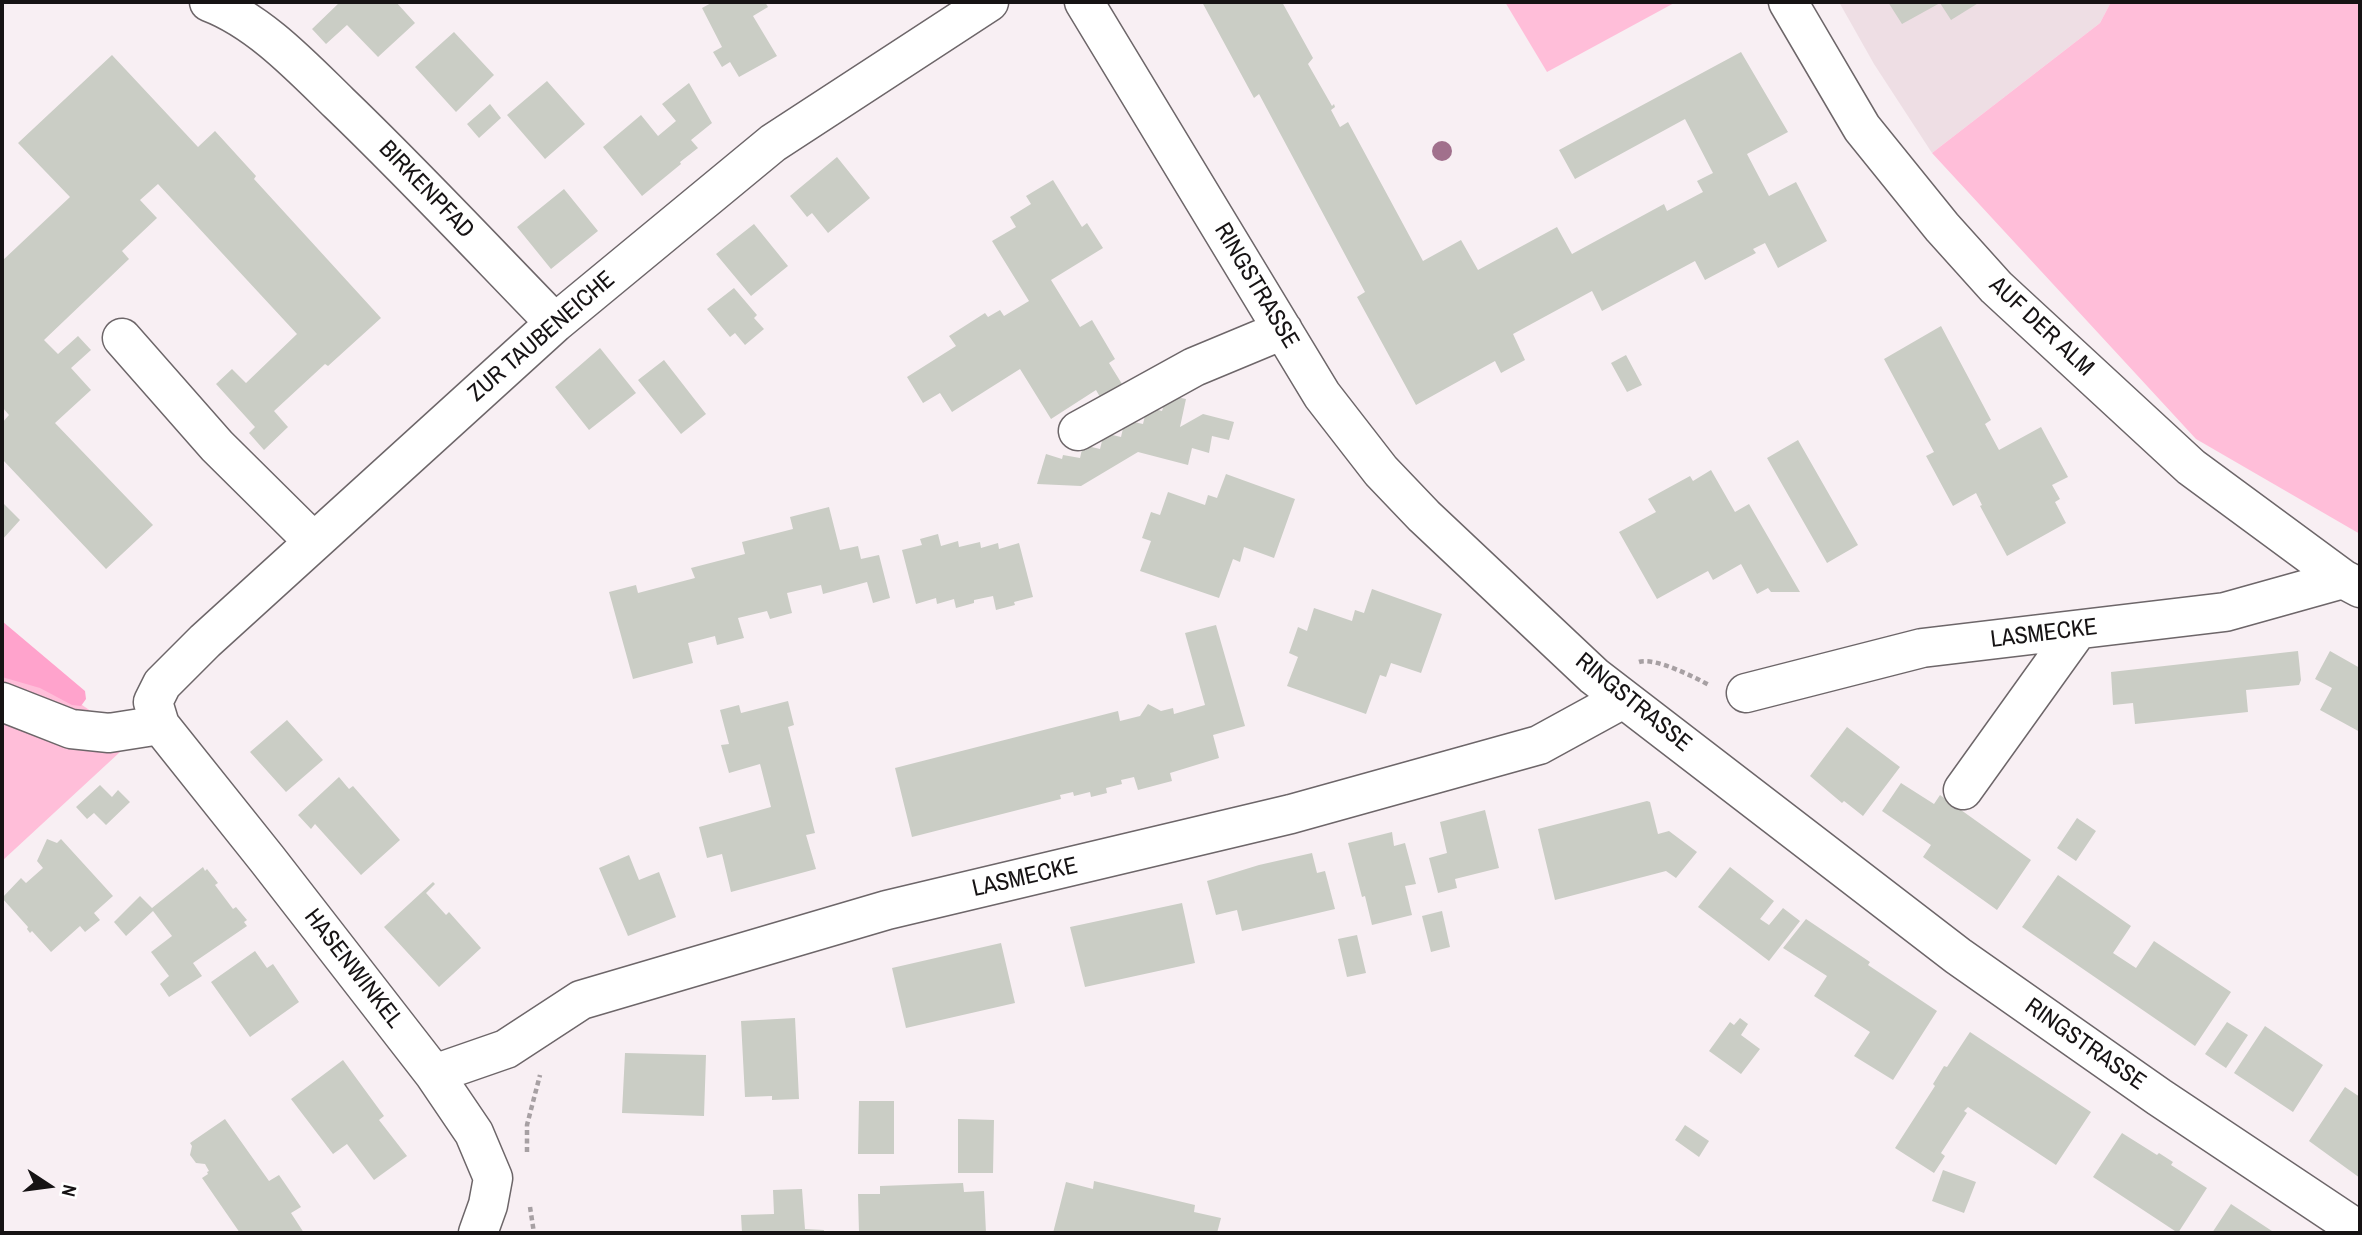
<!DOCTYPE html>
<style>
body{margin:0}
#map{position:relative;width:2362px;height:1235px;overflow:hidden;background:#f8eff3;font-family:"Archivo Narrow",sans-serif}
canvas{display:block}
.frame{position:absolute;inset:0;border:4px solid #161314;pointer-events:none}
.north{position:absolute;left:14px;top:1151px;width:70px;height:70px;-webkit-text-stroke:5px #fff;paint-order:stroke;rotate:103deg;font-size:19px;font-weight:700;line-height:28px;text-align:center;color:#161314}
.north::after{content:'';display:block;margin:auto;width:24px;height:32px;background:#161314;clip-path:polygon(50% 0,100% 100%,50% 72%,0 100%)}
</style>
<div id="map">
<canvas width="2362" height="1235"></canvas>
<div class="frame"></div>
<div class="north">N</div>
</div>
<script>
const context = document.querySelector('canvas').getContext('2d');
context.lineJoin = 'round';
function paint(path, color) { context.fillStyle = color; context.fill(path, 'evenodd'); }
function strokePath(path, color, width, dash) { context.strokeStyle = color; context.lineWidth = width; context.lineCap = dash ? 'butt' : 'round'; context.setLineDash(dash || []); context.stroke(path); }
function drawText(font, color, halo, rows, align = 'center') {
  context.font = font + ' "Archivo Narrow",sans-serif'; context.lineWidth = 7; context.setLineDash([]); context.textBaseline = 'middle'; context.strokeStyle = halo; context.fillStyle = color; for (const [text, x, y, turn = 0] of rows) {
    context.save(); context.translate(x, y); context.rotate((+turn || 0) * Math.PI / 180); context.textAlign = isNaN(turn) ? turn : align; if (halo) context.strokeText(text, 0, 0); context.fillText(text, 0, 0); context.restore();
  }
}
paint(new Path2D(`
 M1839 2H2111L2100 23 1932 153 1874 64Z`), '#eedee4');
paint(new Path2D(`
 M1505 2H1676L1547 72Z
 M2111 2H2360V534L2196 439 1932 153 2100 23Z
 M2 650 133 740 2 861Z`), '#ffbed9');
paint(new Path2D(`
 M2 621 85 691 86 699 81 706 72 705 40 688 2 677Z`), '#ffa3cc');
paint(new Path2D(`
 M340 2H396L415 23 378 57 347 25 326 44 312 29Z
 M713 2H765L768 7 753 16 777 56 739 77 730 62 722 67 713 52 722 47 702 8Z
 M1202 2H1282L1313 58 1308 64 1332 106 1334 104 1335 107 1331 110 1340 127 1348 122 1423 261 1461 240 1478 270 1557 227 1572 254 1664 204 1667 211 1703 192 1697 181 1713 173 1685 119 1575 179 1559 150 1741 52 1788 132 1747 154 1769 196 1796 182 1827 241 1778 268 1765 243 1753 249 1756 253 1705 280 1695 261 1602 311 1592 291 1513 334 1525 360 1501 373 1495 361 1416 405 1357 297 1365 292 1259 94 1254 98Z
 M1888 2H1980L1951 20 1940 3 1902 24Z
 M454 32 494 75 456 112 415 67Z
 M112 55 198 147 215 131 256 176 254 179 381 318 328 366 325 364 274 411 288 427 264 450 249 433 255 427 216 384 232 369 246 383 297 334 158 184 140 200 157 218 122 251 129 259 44 340 58 354 78 336 91 350 71 368 91 390 55 423 153 525 106 569 2 459V423L9 415 2 407V261L70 197 18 143Z
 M547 81 585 124 545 159 507 115Z
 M689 83 712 123 691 140 698 148 680 162 681 164 642 196 603 147 641 115 658 136 676 121 662 104Z
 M490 104 501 118 479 138 467 124Z
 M837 157 870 198 828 233 812 213 807 217 790 196Z
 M1053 180 1082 227 1087 223 1103 248 1051 280 1080 327 1092 320 1115 359 1109 363 1122 384 1100 397 1096 390 1051 419 1020 369 952 412 940 393 923 403 907 377 956 346 949 336 985 313 988 317 1000 310 1004 316 1029 301 992 241 1016 227 1010 217 1031 204 1026 196Z
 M564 189 598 231 551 269 517 227Z
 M754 224 788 266 751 296 716 254Z
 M734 288 757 315 754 318 764 329 745 345 735 333 730 337 707 309Z
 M1941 326 1991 420 1985 424 1999 450 2041 427 2068 477 2052 485 2060 499 2055 502 2066 523 2007 556 1980 506 1982 505 1976 493 1953 506 1926 456 1934 452 1884 359Z
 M600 348 636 393 589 430 555 387Z
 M1626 355 1642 385 1627 392 1611 363Z
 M664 360 706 414 681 434 638 380Z
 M1167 395 1186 399 1180 427 1203 414 1234 422 1229 440 1212 436 1209 453 1192 448 1188 465 1138 452 1081 486 1037 484 1046 454 1062 459 1063 455 1080 458 1083 445 1100 449 1104 433 1121 437 1125 420 1143 424 1147 407 1162 411Z
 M1798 440 1858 545 1827 563 1767 458Z
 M1711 470 1735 512 1749 504 1800 592H1771L1768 588 1757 594 1741 564 1713 580 1708 571 1657 599 1619 532 1656 512 1648 499 1690 476 1693 481Z
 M1226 474 1295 499 1274 558 1244 547 1240 562 1233 559 1219 598 1140 571 1151 541 1142 538 1151 512 1160 515 1168 492 1205 505 1208 495 1217 498Z
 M2 502 20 520 2 540Z
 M829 507 840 550 858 546 861 559 879 555 890 598 873 603 867 582 823 594 821 585 787 593 792 613 770 619 767 611 738 618 744 638 717 645 715 636 688 643 693 663 633 679 609 592 636 585 638 593 695 578 691 568 745 554 742 542 793 529 790 517Z
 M938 534 941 546 958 541 959 547 980 542 981 548 998 543 999 549 1019 543 1033 597 1014 602 1015 605 996 610 993 596 974 600V603L956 608 954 599 937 604 936 598 916 604 902 550 922 545 920 539Z
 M1372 589 1442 614 1421 673 1391 663 1386 677 1380 675 1366 714 1287 686 1298 657 1289 653 1298 627 1307 631 1314 608 1352 621 1355 610 1364 613Z
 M1216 625 1245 726 1213 735 1219 758 1170 773 1172 781 1138 790 1134 777 1121 780 1122 784 1106 788 1107 793 1091 797 1090 792 1074 796 1073 792 1060 795 1061 799 912 837 895 768 1118 711 1120 721 1140 716 1148 704 1161 711 1173 708 1174 714 1205 705 1185 633Z
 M2298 651 2301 680 2299 685 2246 690 2248 712 2135 724 2133 703 2113 705 2111 672Z
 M2330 651 2360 668V732L2320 710 2332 688 2315 679Z
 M788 701 794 725 788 727 815 833 806 835 816 869 731 892 722 854 707 858 699 827 771 807 760 764 729 773 721 745 729 744 720 710 739 705 741 713Z
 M287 720 323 760 286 792 250 752Z
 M1847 727 1900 767 1863 816 1844 801 1842 803 1810 776Z
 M339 777 349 789 353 786 400 840 361 875 315 824 311 829 298 815Z
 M1901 783 1934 804 1940 795 2031 860 1997 910 1923 857 1931 845 1882 811Z
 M100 785 112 797 118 790 130 802 106 825 94 813 87 819 76 807Z
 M1647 801 1650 802 1658 834 1669 831 1697 852 1676 878 1666 871 1555 900 1538 829Z
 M1485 810 1499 868 1455 879 1457 888 1438 893 1429 858 1447 853 1440 822Z
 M2077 818 2096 831 2076 861 2057 848Z
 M1392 832 1394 846 1405 843 1416 884 1405 886 1412 915 1372 925 1365 896 1362 897 1348 843Z
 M47 839 57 843 61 839 113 896 94 913 100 920 85 932 80 926 51 952 32 931 30 933 27 929 28 927 2 898 21 878 26 883 43 868 37 861Z
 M1312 853 1317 873 1325 871 1335 909 1242 931 1237 910 1216 915 1207 881 1259 865Z
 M629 855 639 880 659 872 676 917 628 936 599 868Z
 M203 867 205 871 207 869 218 883 215 885 233 909 236 907 247 920 244 922 247 926 193 963 202 976 169 997 160 984 169 976 151 952 172 936 153 911 126 936 114 922 140 896 152 908Z
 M1730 867 1774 901 1760 919 1769 925 1783 908 1800 921 1769 961 1698 907Z
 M2058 875 2131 926 2113 953 2136 968 2154 941 2231 992 2195 1046 2022 927Z
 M433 882 435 884 426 893 446 915 449 912 481 948 439 987 384 927Z
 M1182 903 1195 963 1085 987 1070 927Z
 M1442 911 1450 947 1431 952 1422 916Z
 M1806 919 1870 962 1868 965 1937 1011 1893 1080 1854 1056 1870 1032 1814 996 1827 976 1783 948Z
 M1357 935 1366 973 1347 977 1338 939Z
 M1001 943 1015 1003 906 1028 892 968Z
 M255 951 267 968 273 964 299 1002 250 1037 211 982Z
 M795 1018 799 1099 772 1100V1096L745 1097 741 1021Z
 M1740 1018 1748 1024 1741 1035 1760 1049 1741 1074 1709 1051 1730 1022 1734 1025Z
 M2227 1022 2248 1035 2226 1068 2205 1054Z
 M2265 1026 2323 1065 2293 1112 2234 1073Z
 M1970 1032 2091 1112 2056 1165 1968 1107 1964 1111 1967 1113 1941 1153 1945 1156 1934 1173 1895 1148 1935 1086 1933 1084 1944 1066 1947 1067Z
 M625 1053 706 1055 704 1116 622 1113Z
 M343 1060 384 1116 379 1120 407 1156 374 1180 347 1144 333 1154 291 1099Z
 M2345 1087 2360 1097V1178L2309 1141Z
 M859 1101H894V1154H858Z
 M225 1119 269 1181 279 1175 301 1207 291 1213 304 1233H240L202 1178 208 1174 207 1172 209 1171 205 1164 196 1163 190 1155 192 1146 190 1143Z
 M958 1119 994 1120 993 1173H958Z
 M1685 1125 1709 1141 1699 1157 1675 1140Z
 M2122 1133 2157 1155 2159 1153 2173 1162 2171 1165 2207 1188 2178 1233 2093 1177Z
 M1943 1170 1976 1182 1964 1213 1932 1201Z
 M1094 1181 1195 1205 1194 1212 1221 1218 1217 1233H1053L1066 1182 1093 1189Z
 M963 1183 964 1192 984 1191 986 1233H859L858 1194H880V1186Z
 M802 1189 805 1229 824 1230V1233H742L741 1215 774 1214 773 1190Z
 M2231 1204 2275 1233H2212Z`), '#cacdc5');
const minor = new Path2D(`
 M209 2C259 21 301 66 339 103 413 174 483 249 555 323
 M1084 2 1322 395 1381 471 1424 516 1594 676 1958 956 2159 1097 2360 1231
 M1788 2 1862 128 1942 227 1996 287 2191 467 2343 579 2360 588
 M122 338 217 446 314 542
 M1078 431 1194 367 1283 330
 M1746 693 1922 648 2225 612 2343 579
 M2 702 71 729 109 733 160 725
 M1963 790 2077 631
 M434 1074 506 1049 581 1000 887 910 1291 814 1539 745 1623 699
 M478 1233 488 1205 493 1178 474 1133 434 1074 267 859 160 725 153 702 162 684 205 641 555 323 773 143 989 2`);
strokePath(minor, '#6d6669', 41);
strokePath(new Path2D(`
 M1639 662C1655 657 1694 677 1709 685
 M527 1152V1125L540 1075
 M530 1207 534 1233`), '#a7a0a3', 4.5, [5, 3.5]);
strokePath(minor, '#fff', 38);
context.fillStyle = '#a1708c';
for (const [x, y] of [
 [1442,151]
]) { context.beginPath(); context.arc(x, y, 10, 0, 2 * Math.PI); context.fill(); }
drawText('24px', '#161314', '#fff', [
 ["BIRKENPFAD",426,190,46],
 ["RINGSTRASSE",1256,286,59],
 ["AUF DER ALM",2041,327,43],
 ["ZUR TAUBENEICHE",542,337,-41],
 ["LASMECKE",2044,634,-7],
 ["RINGSTRASSE",1633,703,39],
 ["LASMECKE",1025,878,-13],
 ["HASENWINKEL",353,969,52],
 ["RINGSTRASSE",2085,1045,35]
]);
</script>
